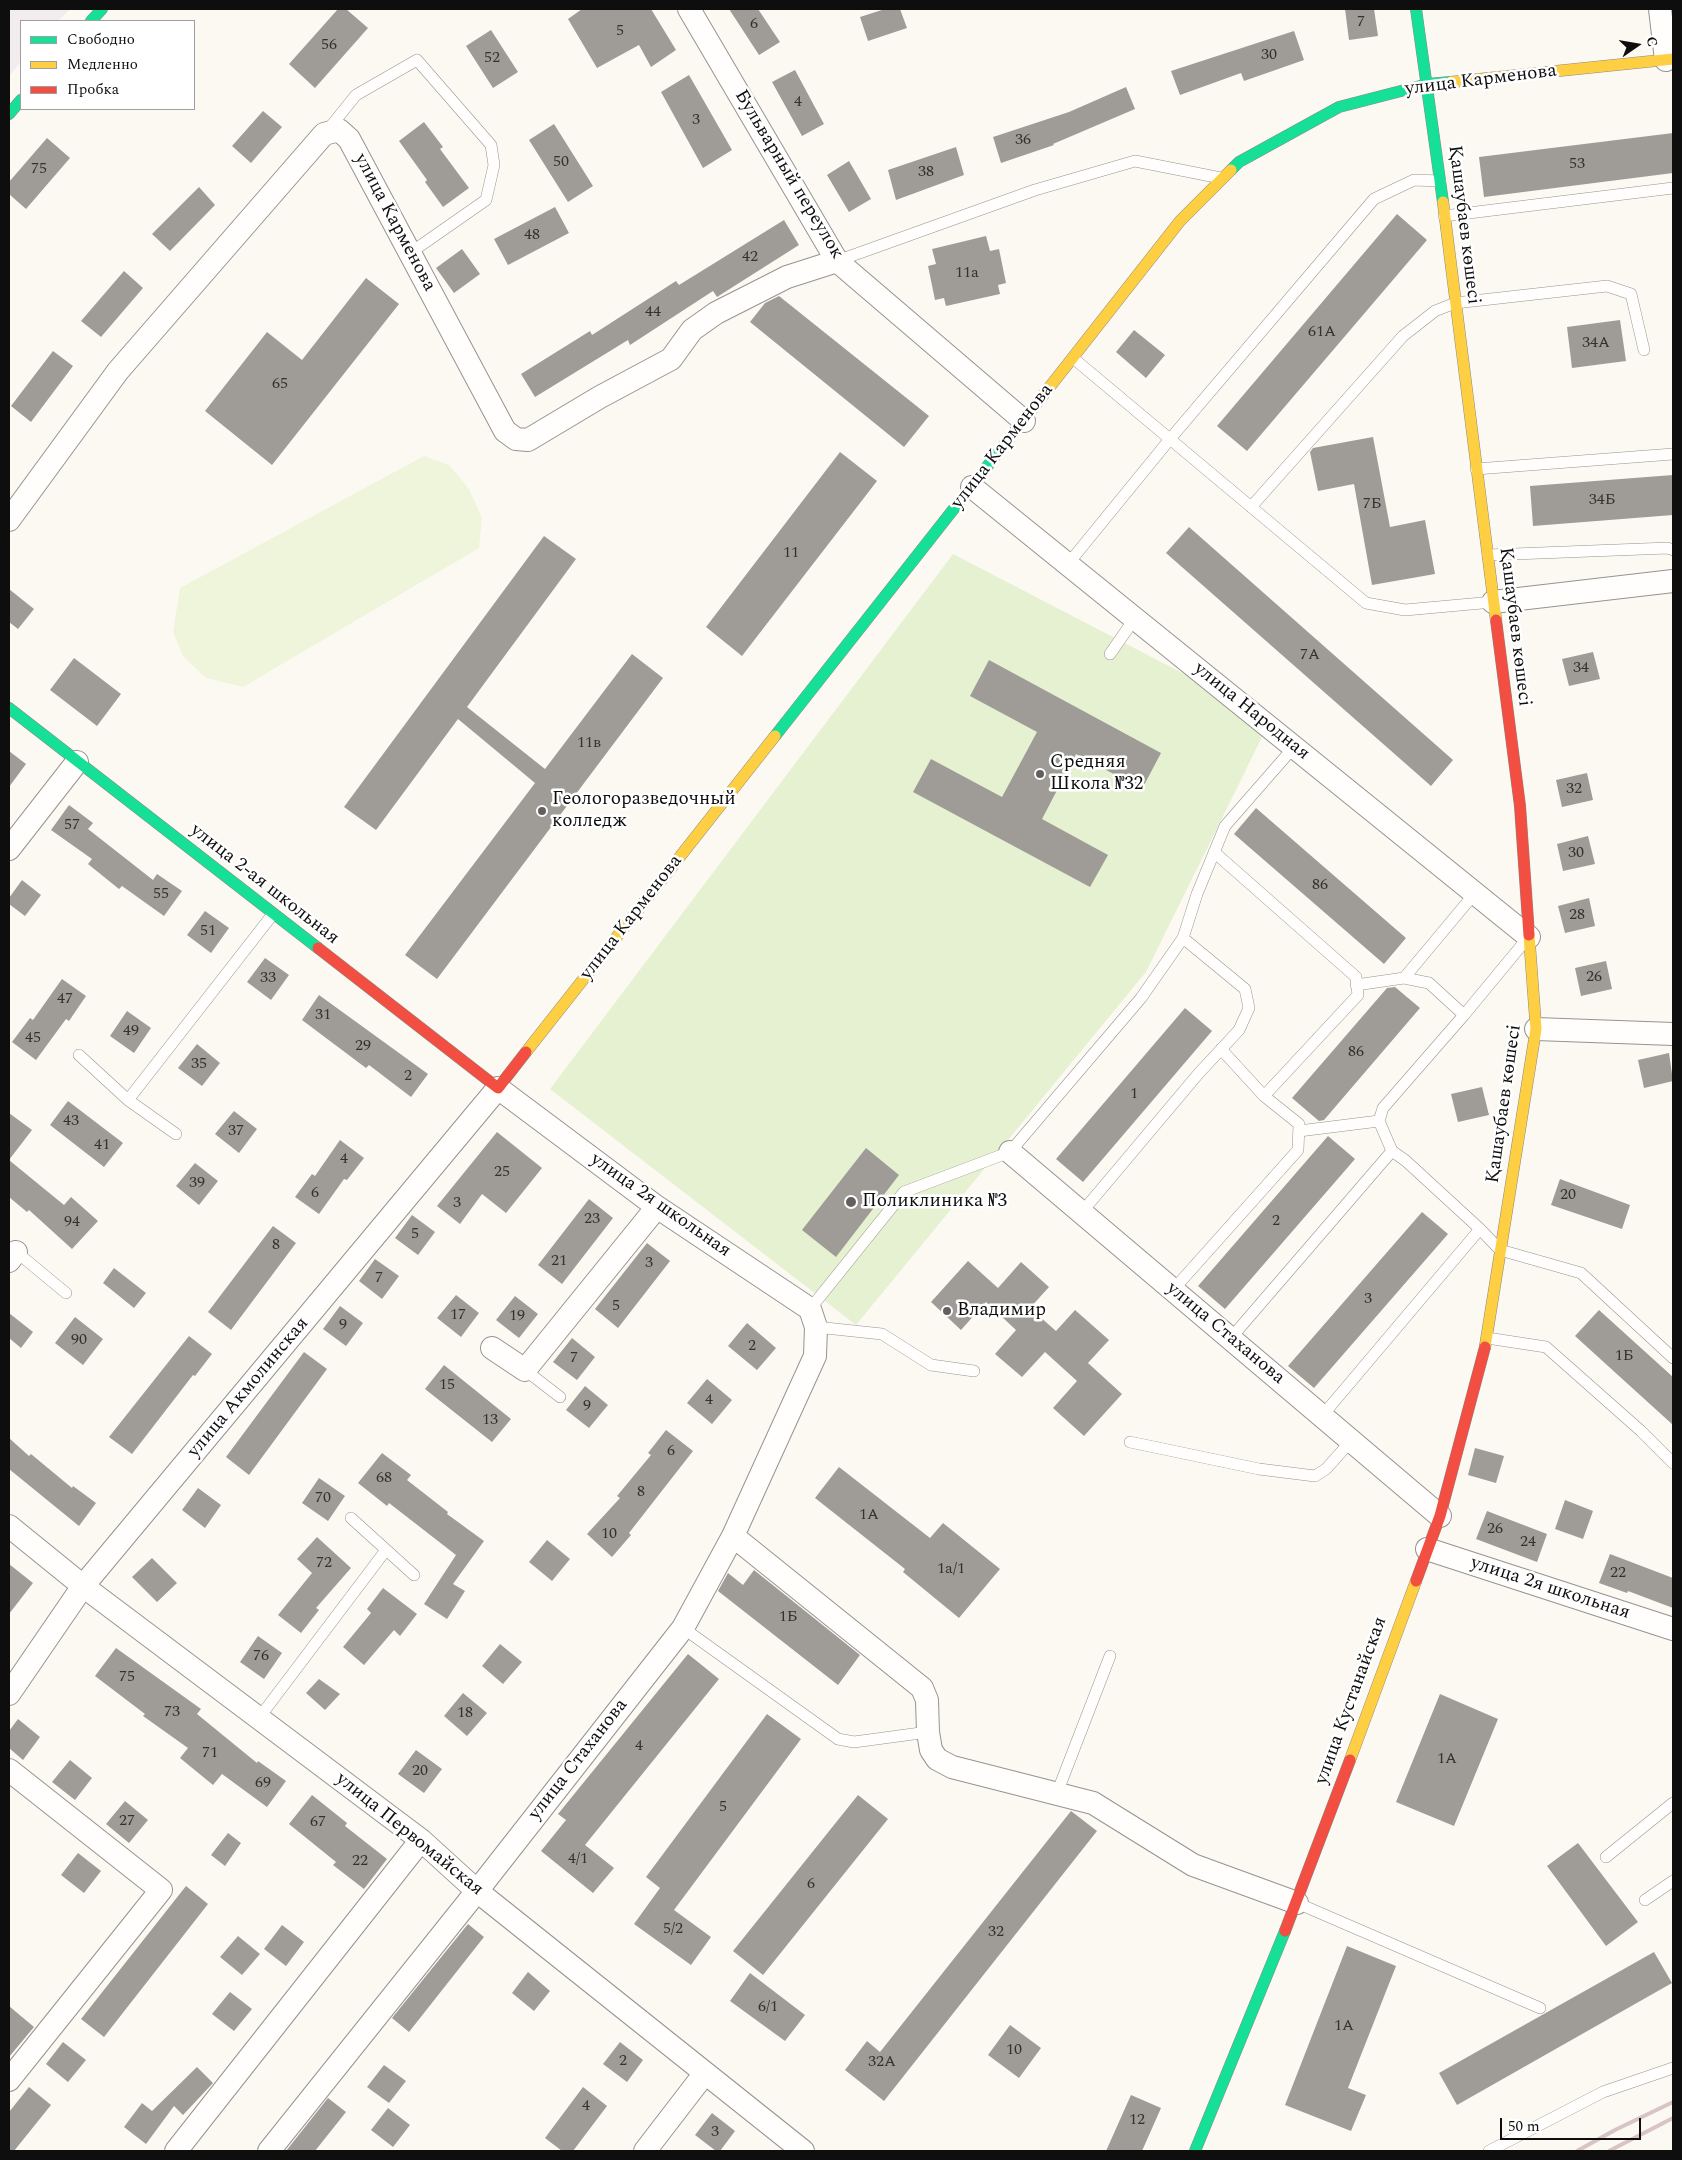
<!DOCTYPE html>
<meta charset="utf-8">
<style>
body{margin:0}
#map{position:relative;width:1682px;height:2160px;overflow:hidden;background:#fcf9f2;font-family:Spectral,serif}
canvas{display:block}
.frame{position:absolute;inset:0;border:10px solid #0e0e0e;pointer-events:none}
.legend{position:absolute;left:20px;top:20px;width:175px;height:90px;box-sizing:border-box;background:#fff;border:1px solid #9f9f9f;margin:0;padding:6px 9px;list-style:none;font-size:15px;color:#0e0e0e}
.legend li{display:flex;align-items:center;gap:10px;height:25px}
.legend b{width:25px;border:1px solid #9f9f9f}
.north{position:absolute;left:1612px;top:20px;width:50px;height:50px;-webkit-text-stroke:4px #fff;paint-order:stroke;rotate:77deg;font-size:14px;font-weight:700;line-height:20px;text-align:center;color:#0e0e0e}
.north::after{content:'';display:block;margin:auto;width:18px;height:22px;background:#0e0e0e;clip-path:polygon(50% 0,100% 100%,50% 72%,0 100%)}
.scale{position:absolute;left:1500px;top:2118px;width:141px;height:22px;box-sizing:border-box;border:2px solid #0e0e0e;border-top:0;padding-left:6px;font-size:15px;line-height:18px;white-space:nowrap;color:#0e0e0e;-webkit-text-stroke:4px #fff;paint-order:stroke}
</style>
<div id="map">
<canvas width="1682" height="2160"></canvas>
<div class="frame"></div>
<ul class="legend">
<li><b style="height:6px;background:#16e098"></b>Свободно</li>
<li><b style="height:6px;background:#ffcf43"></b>Медленно</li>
<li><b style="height:6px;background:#f24e42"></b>Пробка</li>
</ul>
<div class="north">С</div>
<div class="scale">50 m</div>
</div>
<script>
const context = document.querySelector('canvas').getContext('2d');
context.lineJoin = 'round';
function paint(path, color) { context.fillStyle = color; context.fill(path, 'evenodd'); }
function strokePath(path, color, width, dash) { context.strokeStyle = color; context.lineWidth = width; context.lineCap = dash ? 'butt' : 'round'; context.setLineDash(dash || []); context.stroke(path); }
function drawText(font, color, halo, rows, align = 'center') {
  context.font = font + ' Spectral,serif'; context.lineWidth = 5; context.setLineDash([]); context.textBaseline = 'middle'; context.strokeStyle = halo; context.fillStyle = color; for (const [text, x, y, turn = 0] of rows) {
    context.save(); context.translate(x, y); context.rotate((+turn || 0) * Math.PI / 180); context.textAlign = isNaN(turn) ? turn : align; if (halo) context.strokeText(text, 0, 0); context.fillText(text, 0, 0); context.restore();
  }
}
paint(new Path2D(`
 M9 9H70L58 21H21V62L9 76Z`), '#f3ecef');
paint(new Path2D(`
 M953 554 1271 719 1146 972 856 1325 550 1089Z`), '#e6f1d2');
paint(new Path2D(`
 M424 456 449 465 469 489 482 518 479 548 243 687 206 678 183 656 173 632 180 588Z`), '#eff5db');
paint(new Path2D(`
 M338 9H346L368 28 315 88 289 64Z
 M582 9H651L676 50 651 67 639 45 597 68 568 19Z
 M729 9H758L780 42 759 55Z
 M885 9H900L907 28 868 41 860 17Z
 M1345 9H1374L1378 36 1349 40Z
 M491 30 518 72 493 88 466 46Z
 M1294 31 1304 60 1244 81 1241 73 1180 95 1171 71Z
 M795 70 824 124 802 136 772 82Z
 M689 75 732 150 703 168 661 92Z
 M1126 87 1135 109 1053 144 1054 145 1001 163 993 137 1069 112Z
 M263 111 282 127 251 163 232 146Z
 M424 122 443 147 440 149 469 188 443 207 425 182 427 180 399 141Z
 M554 124 593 186 568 202 529 140Z
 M1673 133V173L1484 197 1479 157Z
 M47 138 70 158 26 209 9 194V182Z
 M956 147 964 175 896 200 888 170Z
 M849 161 871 199 849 212 827 175Z
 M199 187 215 205 170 251 152 234Z
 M555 207 569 233 508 265 494 239Z
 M1397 214 1427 240 1247 451 1217 426Z
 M784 220 799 245 717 297 713 291 630 345 628 340 535 397 521 374 590 331 592 335 676 281 679 285Z
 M986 236 990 251 999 249 1006 283 998 285 1000 294 946 306 944 298 935 300 928 266 936 264 932 249Z
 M462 249 480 274 454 293 436 268Z
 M124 271 143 288 101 337 81 321Z
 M366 278 399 304 272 465 205 411 267 332 302 360Z
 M779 296 929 416 904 447 750 322 765 303Z
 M1620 320 1626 361 1572 368 1567 327Z
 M1134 330 1165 355 1146 378 1116 352Z
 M53 351 73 366 31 422 11 406Z
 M1373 437 1390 527 1425 520 1435 574 1372 585 1354 484 1318 491 1310 452 1313 448Z
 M840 452 877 481 742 656 706 627Z
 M1673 475V515L1533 526 1530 486Z
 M1189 527 1453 760 1431 786 1166 553Z
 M544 536 576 559 467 707 545 769 632 654 663 678 437 979 405 955 535 783 458 719 376 830 344 807Z
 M9 589 34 609 18 629 9 622Z
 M1593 652 1600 679 1569 686 1562 659Z
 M74 658 121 694 97 726 50 690Z
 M989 660 1161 753 1142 789 1076 754 1042 819 1108 855 1090 887 913 792 931 759 1002 797 1037 732 970 696Z
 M9 751 26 764 9 787Z
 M1587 773 1593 800 1562 807 1556 780Z
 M69 805 93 823 88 829 153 880 157 874 182 891 164 916 122 886 119 889 88 864 92 859 51 830Z
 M1256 808 1406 938 1384 964 1234 834Z
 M1588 836 1595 864 1563 871 1557 844Z
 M22 880 41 895 25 916 9 904V898Z
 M1589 898 1595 926 1565 933 1558 906Z
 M205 911 229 928 211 953 187 935Z
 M265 958 289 975 271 1000 247 982Z
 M1606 961 1612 989 1581 996 1575 968Z
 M62 979 86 996 69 1021 66 1019 36 1060 12 1042 30 1018 33 1020Z
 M1395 987 1420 1008 1324 1120 1319 1121 1292 1098 1387 988Z
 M319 995 428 1074 411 1097 369 1065 366 1068 302 1020Z
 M1185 1008 1212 1031 1083 1182 1056 1159Z
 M127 1011 151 1028 134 1053 110 1036Z
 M197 1044 220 1063 202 1086 178 1068Z
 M1669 1053 1673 1081 1644 1088 1638 1060Z
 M1482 1087 1489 1115 1458 1122 1451 1094Z
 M68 1101 123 1143 104 1167 50 1125Z
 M234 1111 257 1129 239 1153 215 1134Z
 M9 1113 32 1130 9 1160 64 1205 71 1197 98 1221 72 1249 29 1210 27 1212 9 1197Z
 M497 1132 542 1168 506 1213 482 1194 460 1224 437 1206Z
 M1328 1136 1355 1159 1225 1309 1198 1286Z
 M340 1140 364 1158 347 1180 344 1179 319 1214 295 1197 312 1174 315 1176Z
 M866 1148 899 1175 836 1257 802 1230Z
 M195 1163 218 1181 199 1205 176 1186Z
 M1560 1179 1630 1205 1622 1229 1551 1205Z
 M589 1199 613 1218 562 1284 538 1265Z
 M1422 1212 1448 1234 1314 1388 1288 1366Z
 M412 1215 435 1232 418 1255 395 1238Z
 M273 1226 296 1243 231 1330 208 1312Z
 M647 1243 670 1261 618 1328 595 1309Z
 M375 1259 399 1276 382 1299 359 1281Z
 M968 1261 998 1288 1021 1262 1049 1287 1030 1308 1056 1331 1075 1310 1109 1340 1088 1363 1122 1394 1084 1436 1053 1408 1077 1381 1045 1352 1022 1377 995 1354 1016 1330 986 1302 961 1330 931 1302Z
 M114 1268 146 1293 134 1308 103 1283Z
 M456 1295 479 1313 461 1337 437 1318Z
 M515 1296 538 1314 519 1338 496 1320Z
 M340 1306 363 1323 346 1346 323 1329Z
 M1599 1310 1673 1377V1425L1575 1336Z
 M9 1313 33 1332 21 1348 9 1338Z
 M75 1317 103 1339 83 1365 55 1343Z
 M747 1323 776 1348 757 1370 728 1346Z
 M189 1336 212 1354 195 1376 193 1375 132 1454 109 1437Z
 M572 1338 595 1357 577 1380 553 1362Z
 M304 1352 327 1369 249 1475 226 1457Z
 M444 1365 511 1419 492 1442 425 1389Z
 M707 1379 732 1400 712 1424 687 1403Z
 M585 1386 608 1405 589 1428 566 1410Z
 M666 1430 693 1451 629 1533 631 1535 612 1557 587 1534 620 1498 617 1496 651 1455 648 1453Z
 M9 1438 29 1456 31 1454 72 1488 73 1486 96 1503 79 1526 9 1469Z
 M1475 1448 1504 1456 1496 1483 1468 1475Z
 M382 1453 411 1475 407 1480 448 1512 447 1514 484 1541 453 1584 465 1591 447 1619 424 1604 456 1555 389 1503 387 1506 358 1483Z
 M839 1467 930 1538 943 1523 1000 1569 959 1618 903 1572 905 1569 815 1498Z
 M319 1478 345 1496 328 1521 302 1503Z
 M198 1488 221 1505 205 1528 182 1510Z
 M1565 1500 1593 1511 1583 1539 1555 1529Z
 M1487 1511 1547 1534 1537 1562 1476 1539Z
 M317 1537 351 1568 316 1608 319 1610 301 1633 278 1615 312 1573 297 1559Z
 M547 1540 570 1559 552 1581 529 1562Z
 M1610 1554 1673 1578V1608L1628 1591 1627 1593 1599 1583Z
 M152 1558 177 1583 157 1602 132 1577Z
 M9 1564 33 1583 9 1614Z
 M754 1570 860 1655 838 1685 718 1591 728 1573 743 1585Z
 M383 1588 417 1614 400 1636 394 1630 364 1665 343 1647 371 1613 367 1609Z
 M258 1636 282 1653 264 1679 240 1662Z
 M500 1644 522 1662 503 1684 482 1666Z
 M116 1648 201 1709 197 1714 257 1763 258 1761 286 1781 267 1807 222 1774 213 1785 180 1758 188 1748 143 1716 145 1714 95 1676Z
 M688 1654 719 1679 585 1845 614 1868 593 1893 541 1851 566 1820 558 1814Z
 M319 1679 340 1694 325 1710 306 1693Z
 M463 1693 487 1713 467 1736 444 1716Z
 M1440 1694 1498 1719 1454 1826 1396 1802Z
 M767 1714 801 1739 674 1910 711 1937 691 1965 634 1924 660 1888 646 1877Z
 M18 1719 40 1737 23 1760 9 1748V1731Z
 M416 1750 442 1769 424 1793 398 1774Z
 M70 1760 92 1778 75 1800 52 1782Z
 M312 1795 347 1823 345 1826 387 1859 364 1889 333 1865 336 1862 289 1824Z
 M858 1795 888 1819 763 1975 733 1951Z
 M125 1801 148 1820 129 1843 106 1824Z
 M1071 1811 1097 1831 884 2101 845 2070 867 2041 880 2052Z
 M228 1833 241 1843 225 1866 211 1855Z
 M1578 1843 1638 1922 1606 1946 1547 1866Z
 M78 1853 101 1871 84 1893 61 1875Z
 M186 1886 208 1904 104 2037 81 2019Z
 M468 1924 484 1937 409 2032 392 2018Z
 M282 1925 304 1942 286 1966 264 1949Z
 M238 1936 260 1954 242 1975 220 1957Z
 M1347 1946 1396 1966 1348 2088 1366 2095 1351 2131 1285 2105Z
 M1654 1952 1672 1983 1457 2105 1439 2073Z
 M528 1972 550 1991 534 2011 512 1993Z
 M750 1973 805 2015 785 2041 730 2001Z
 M230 1992 252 2009 234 2031 212 2014Z
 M9 2006 34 2027 9 2057Z
 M1010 2025 1041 2048 1019 2078 988 2055Z
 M63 2042 86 2060 68 2082 46 2064Z
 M620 2042 643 2060 627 2082 603 2064Z
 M384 2065 406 2081 389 2103 367 2087Z
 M197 2067 213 2083 183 2115 174 2106 146 2144 124 2127 142 2103 152 2111Z
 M29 2087 51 2105 14 2151H9V2112Z
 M583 2087 607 2106 573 2151H562L545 2138Z
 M1131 2095 1161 2108 1142 2151H1106Z
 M328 2098 346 2112 315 2151H286Z
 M388 2108 410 2125 393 2147 371 2130Z
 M712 2113 735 2131 720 2151H716L695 2135Z`), '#9f9c98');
const lane = new Path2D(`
 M327 131 356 95 417 60 491 145 494 165 486 200 410 253
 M1444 216 1673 188
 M837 261 1035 190 1135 161 1221 178
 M1073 358 1366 603 1405 610 1493 602
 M1476 469 1673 454
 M1251 507 1403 336 1435 311 1455 303 1607 286 1631 294 1644 350
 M1488 555 1668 548 1673 550
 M1068 564 1170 439 1374 199 1414 180 1440 181
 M1110 654 1135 618
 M1404 978 1429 983 1464 1015 1526 940
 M1356 985 1404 978 1475 893
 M1464 1015 1383 1108 1379 1121 1392 1151 1406 1161 1480 1229 1500 1250 1581 1273 1673 1358
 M1221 1049 1264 1096
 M79 1055 128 1100
 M1299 1131 1379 1121
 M176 1134 128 1100 273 914
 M1082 1212 1199 1073 1239 1030 1249 1008 1245 989 1183 938
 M14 1250 66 1293
 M1173 1290 1298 1150 1299 1124 1264 1096 1358 995 1356 977 1214 852
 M810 1309 904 1192 1010 1152 1141 998 1183 938 1197 894 1225 826 1294 747
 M816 1327 882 1334 931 1365 974 1371
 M1231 1338 1392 1151
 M1487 1338 1546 1347 1641 1431 1673 1463
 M525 1370 560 1397
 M1322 1416 1480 1229
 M1130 1442 1259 1469 1315 1476 1326 1469 1351 1441
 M351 1518 414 1575
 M683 1628 838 1739 854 1742 928 1732
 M259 1718 386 1550
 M1057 1793 1110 1656
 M1606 1857 1673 1803
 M1645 1900 1673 1881
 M1297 1903 1540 2008
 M1489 2151 1603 2092 1673 2068`);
const street = new Path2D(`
 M689 9 837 261 1024 421
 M1660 9 1666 60
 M972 487 1529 937
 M9 520 118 371 324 134 339 130 349 139 505 431 516 439 528 440 600 397 671 359 692 330 716 313 787 277 837 261
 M1493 602 1673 581
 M9 849 77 762
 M1536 1029 1673 1034
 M1010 1152 1440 1516
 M9 1261 16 1252
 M492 1348 525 1370 657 1207
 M9 1526 83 1586 421 1840 477 1891 803 2151
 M733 1536 922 1688 927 1700 928 1732 931 1750 937 1759 952 1767 1093 1803 1193 1865 1297 1903
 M1427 1549 1673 1629
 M9 1694 83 1586 498 1088 657 1207 810 1309 816 1327 815 1356 733 1536 683 1628 477 1891 269 2151
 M9 1770 161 1890 9 2080
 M176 2151 421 1840
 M645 2151 705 2073`);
const fast = new Path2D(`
 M1416 9 1443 202
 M91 21 102 9
 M9 114 21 100
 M1231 170 1239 162 1339 107 1428 84 1451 82
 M9 708 318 948
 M775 736 1041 398
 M1195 2151 1285 1931`);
const slow = new Path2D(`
 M1451 82 1673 59
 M1443 202 1496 620
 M1041 398 1180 221 1231 170
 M526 1052 775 736
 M1485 1347 1536 1029 1529 935
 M1350 1760 1416 1581`);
const jam = new Path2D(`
 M1496 620 1520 806 1529 935
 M318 948 498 1088 526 1052
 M1416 1581 1440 1516 1485 1347
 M1285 1931 1350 1760`);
strokePath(lane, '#959491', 12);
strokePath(street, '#959491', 24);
strokePath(fast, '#8c8a87', 12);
strokePath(slow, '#8c8a87', 12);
strokePath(jam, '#8c8a87', 12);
strokePath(lane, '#fffefd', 11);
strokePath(street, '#fffefd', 22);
strokePath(fast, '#16e098', 11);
strokePath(slow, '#ffcf43', 11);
strokePath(jam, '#f24e42', 11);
strokePath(new Path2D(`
 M1577 2151 1615 2130 1673 2102
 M1609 2151 1673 2118`), '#d8c4c5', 4);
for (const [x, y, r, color] of [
 [1040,774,5,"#61605e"],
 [542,811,5,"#61605e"],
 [851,1202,6,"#61605e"],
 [947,1311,5,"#61605e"]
]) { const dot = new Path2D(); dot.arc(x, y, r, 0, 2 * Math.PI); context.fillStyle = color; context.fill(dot); strokePath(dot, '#fff', 2); }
drawText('16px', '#323230', null, [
 ["7",1361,23],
 ["6",754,25],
 ["5",620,32],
 ["56",329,46],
 ["30",1269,56],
 ["52",492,59],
 ["4",798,103],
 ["3",696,121],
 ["36",1023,141],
 ["50",561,163],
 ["53",1577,165],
 ["75",39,170],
 ["38",926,173],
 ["48",532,236],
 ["42",750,258],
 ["11а",967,274],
 ["44",653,313],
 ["61А",1322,333],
 ["34А",1596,344],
 ["65",280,385],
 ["34Б",1602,501],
 ["7Б",1372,505],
 ["11",791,554],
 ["7А",1310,656],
 ["34",1581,669],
 ["11в",589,744],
 ["32",1574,790],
 ["57",72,826],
 ["30",1576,854],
 ["86",1320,886],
 ["55",161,895],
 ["28",1577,916],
 ["51",208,932],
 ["26",1594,978],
 ["33",268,979],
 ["47",65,1000],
 ["31",323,1016],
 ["49",131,1032],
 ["45",33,1039],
 ["29",363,1047],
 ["86",1356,1053],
 ["35",199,1065],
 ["2",408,1077],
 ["1",1134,1095],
 ["43",71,1122],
 ["37",236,1132],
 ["41",102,1146],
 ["4",344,1160],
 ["25",502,1173],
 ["39",197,1184],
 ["6",315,1194],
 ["20",1568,1196],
 ["3",457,1204],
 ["23",592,1220],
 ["2",1276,1222],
 ["94",72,1223],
 ["5",415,1235],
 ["8",276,1246],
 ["21",559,1262],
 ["3",649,1264],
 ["7",379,1279],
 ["3",1368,1300],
 ["5",616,1307],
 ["17",458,1316],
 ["19",517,1317],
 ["9",343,1326],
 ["90",79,1341],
 ["2",752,1347],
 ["1Б",1624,1357],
 ["7",574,1359],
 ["15",447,1386],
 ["4",709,1401],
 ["9",587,1407],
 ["13",490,1421],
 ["6",671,1452],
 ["68",384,1479],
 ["8",641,1493],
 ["70",323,1499],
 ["1А",869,1516],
 ["26",1495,1530],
 ["10",609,1535],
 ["24",1528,1543],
 ["72",324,1564],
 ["1а/1",951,1570],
 ["22",1618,1574],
 ["1Б",788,1618],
 ["76",261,1657],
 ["75",127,1678],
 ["73",172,1713],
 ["18",465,1714],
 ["4",639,1747],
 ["71",210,1754],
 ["1А",1447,1760],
 ["20",420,1772],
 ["69",263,1784],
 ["5",723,1808],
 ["27",127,1822],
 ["67",318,1823],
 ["4/1",578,1860],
 ["22",360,1862],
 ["6",811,1885],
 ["5/2",673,1930],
 ["32",996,1933],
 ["6/1",768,2008],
 ["1А",1344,2027],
 ["10",1014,2051],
 ["2",623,2062],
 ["32А",882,2063],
 ["4",586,2107],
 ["12",1137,2121],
 ["3",715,2133]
]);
drawText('19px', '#0e0e0e', '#fff', [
 ["улица Карменова",1481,81,-7],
 ["Бульварный переулок",788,175,59],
 ["улица Карменова",394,223,62],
 ["Қашаубаев көшесі",1463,225,83],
 ["улица Карменова",1003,447,-52],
 ["Қашаубаев көшесі",1514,627,83],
 ["улица Народная",1251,712,39],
 ["улица 2-ая школьная",264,885,38],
 ["улица Карменова",632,918,-52],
 ["Қашаубаев көшесі",1505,1104,-82],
 ["улица 2я школьная",660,1206,35],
 ["улица Стаханова",1225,1334,40],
 ["улица Акмолинская",249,1388,-50],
 ["улица 2я школьная",1550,1589,18],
 ["улица Кустанайская",1352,1701,-70],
 ["улица Стаханова",579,1760,-52],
 ["улица Первомайская",409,1835,39]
]);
drawText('19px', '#0e0e0e', '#fff', [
 ["Средняя",1050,763],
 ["Школа №32",1050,785],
 ["Геологоразведочный",552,800],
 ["колледж",552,822],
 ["Поликлиника №3",862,1202],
 ["Владимир",957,1311]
], 'left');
</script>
